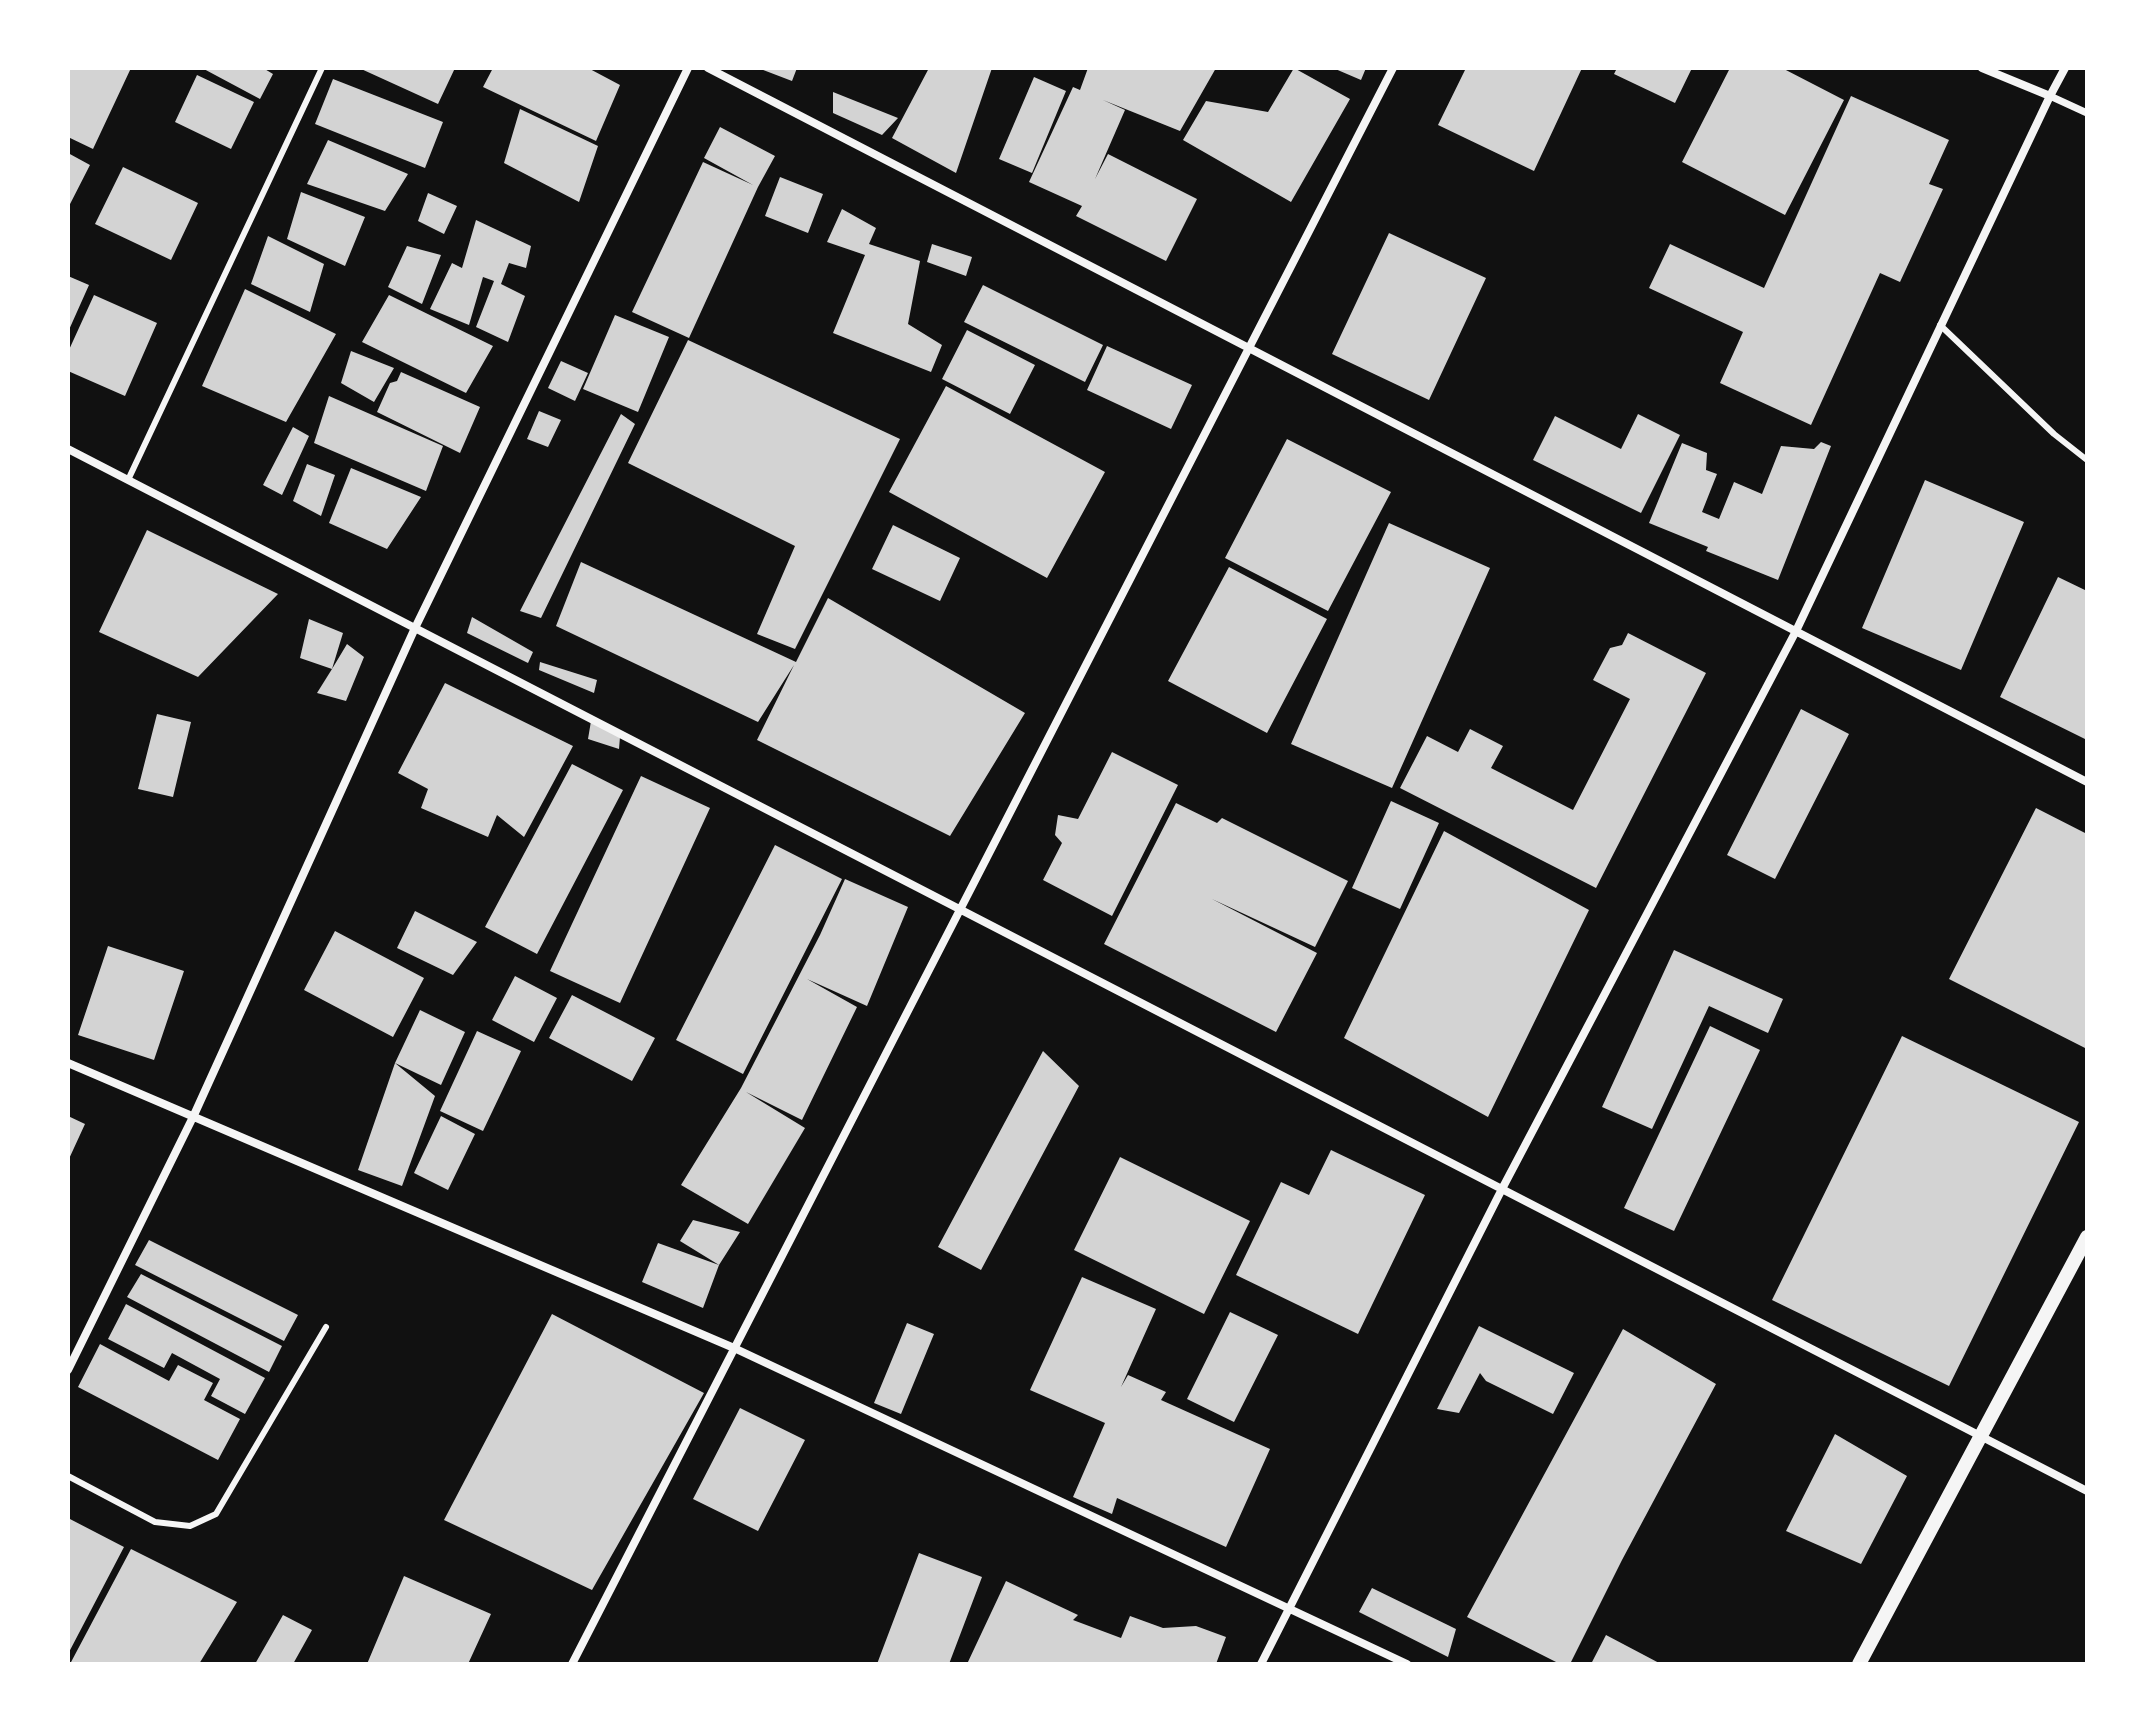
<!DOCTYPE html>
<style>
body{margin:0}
#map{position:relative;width:2155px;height:1732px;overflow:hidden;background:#111;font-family:Karla,sans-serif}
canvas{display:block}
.frame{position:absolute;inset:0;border:70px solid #fff;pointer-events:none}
</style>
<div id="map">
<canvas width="2155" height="1732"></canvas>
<div class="frame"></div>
</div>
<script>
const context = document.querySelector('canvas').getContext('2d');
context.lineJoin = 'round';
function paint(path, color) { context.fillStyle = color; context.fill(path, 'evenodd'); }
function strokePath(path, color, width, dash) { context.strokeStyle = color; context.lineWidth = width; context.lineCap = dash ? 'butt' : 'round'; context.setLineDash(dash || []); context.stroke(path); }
paint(new Path2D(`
 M68 68H131L93 149 68 137Z
 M202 68H263L273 74 260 99Z
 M359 68H455L438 104Z
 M493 68H588L620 85 596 141 483 87Z
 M758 68H797L792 81Z
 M929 68H992L956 173 892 138Z
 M1088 68H1216L1180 131 1103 100 1125 110 1095 179 1108 154 1197 199 1166 261 1076 216 1082 206 1029 182 1073 87 1080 90Z
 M1294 68 1350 99 1291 202 1183 140 1206 101 1268 112Z
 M1333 68H1366L1361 80Z
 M1466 68H1582L1534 171 1438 125Z
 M1617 68H1692L1675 103 1614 74Z
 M1730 68H1782L1844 100 1785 215 1682 162Z
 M197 75 254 102 231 149 175 122Z
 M1034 77 1066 91 1032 173 999 159Z
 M333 79 443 122 425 168 315 124Z
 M833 92 898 118 882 135 833 113Z
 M1851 96 1949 140 1929 184 1943 189 1900 282 1880 273 1811 425 1720 383 1743 332 1649 288 1670 244 1764 288Z
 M520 109 598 146 579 202 504 163Z
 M720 127 775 156 758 187 689 338 632 312 703 162 753 185 704 158Z
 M328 140 408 174 385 211 307 184Z
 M68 153 90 165 68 208Z
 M123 167 198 203 171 260 95 224Z
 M780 177 823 194 808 233 765 216Z
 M301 192 365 217 345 266 287 239Z
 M428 193 457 206 444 234 418 221Z
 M842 209 876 228 869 244 920 261 908 324 942 345 931 372 833 333 865 255 827 242Z
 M476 220 531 246 526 268 509 263 501 284 525 296 508 342 476 327 494 281 483 277 469 325 430 309 452 263 462 268Z
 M1389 233 1486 278 1429 400 1332 354Z
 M268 236 324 264 310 312 251 284Z
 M932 244 972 257 966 276 927 262Z
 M407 246 441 255 422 304 388 287Z
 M68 276 89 285 68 332Z
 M983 285 1103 345 1085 382 964 322Z
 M245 289 336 334 286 422 202 386Z
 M94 295 157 323 125 396 68 371V352Z
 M389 295 493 346 466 393 362 342Z
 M615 315 669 337 638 412 583 389Z
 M967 330 1035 365 1010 414 942 379Z
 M688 340 900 439 795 649 757 634 795 546 628 463Z
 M1107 346 1192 385 1171 429 1087 390Z
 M351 351 394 368 374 402 341 383Z
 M561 361 588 373 575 401 548 388Z
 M401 372 480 407 460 453 377 412 390 383 397 381Z
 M946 386 1105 472 1047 578 889 492Z
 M329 396 443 446 426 491 314 443Z
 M539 411 561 420 548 447 527 439Z
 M621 414 635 424 541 618 520 611Z
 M1638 414 1680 435 1641 513 1533 460 1555 416 1621 449Z
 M293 427 309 436 282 495 263 485Z
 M1287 439 1391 492 1328 611 1225 558Z
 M1821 442 1831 446 1778 580 1706 551 1708 547 1649 523 1682 443 1707 453 1706 470 1717 474 1702 512 1719 519 1734 482 1762 494 1781 446 1814 449Z
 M307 464 335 475 321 516 293 501Z
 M351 468 421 497 387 549 329 523Z
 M1925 480 2024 522 1961 670 1862 628Z
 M1389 523 1490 568 1392 788 1291 744Z
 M893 525 960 558 940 601 872 569Z
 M147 530 278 594 198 677 99 632Z
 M581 562 796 662 828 598 1025 713 950 836 757 740 794 665 758 722 556 626Z
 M1229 567 1327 619 1267 733 1168 681Z
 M2058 577 2087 591V740L2000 697Z
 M472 617 533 652 528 663 467 633Z
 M309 619 343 633 332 669 347 644 364 657 346 701 317 693 332 669 300 658Z
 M1628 633 1706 673 1596 888 1400 788 1427 736 1458 752 1470 729 1503 746 1491 768 1573 810 1630 699 1593 680 1610 648 1622 645Z
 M540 662 597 680 594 693 539 670Z
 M445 683 573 746 524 837 497 815 488 837 421 808 428 789 398 773Z
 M1801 709 1849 734 1775 879 1727 855Z
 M157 714 191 722 173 797 138 789Z
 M591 721 620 737 619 749 588 739Z
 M1112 752 1178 785 1112 916 1043 880 1062 843 1055 835 1058 815 1078 819Z
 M572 764 623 790 537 954 485 927Z
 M641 776 710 808 620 1003 550 971Z
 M1391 801 1439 823 1400 909 1352 888Z
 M1176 803 1217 823 1222 818 1348 881 1315 947 1212 899 1317 953 1276 1032 1104 944Z
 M2036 808 2087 834V1049L1949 979Z
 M1444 831 1589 910 1488 1117 1344 1038Z
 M775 845 842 879 743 1074 676 1040Z
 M845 879 908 907 867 1006 807 979 857 1007 802 1120 746 1092 805 1128 748 1224 681 1185 741 1088 820 935Z
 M415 911 477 942 453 975 397 948Z
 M335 931 424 978 393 1037 304 990Z
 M108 946 184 971 154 1060 78 1035Z
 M1674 950 1783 999 1768 1033 1709 1006 1652 1129 1602 1107Z
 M515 976 557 998 534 1042 492 1020Z
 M572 995 655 1038 632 1081 549 1038Z
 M420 1010 465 1032 441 1085 395 1063Z
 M1710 1026 1760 1050 1674 1231 1624 1208Z
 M477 1031 521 1051 483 1131 440 1111Z
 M1902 1036 2079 1122 1949 1386 1772 1300Z
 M1043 1051 1079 1086 981 1270 938 1247Z
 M395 1063 435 1096 402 1186 358 1170Z
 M68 1116 85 1124 68 1161Z
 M441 1116 475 1134 448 1190 414 1173Z
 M1331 1150 1425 1195 1358 1334 1236 1275 1281 1182 1309 1195Z
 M1120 1157 1250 1221 1204 1314 1074 1250Z
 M693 1220 740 1232 719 1265 680 1241Z
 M149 1240 298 1315 284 1341 135 1265Z
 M658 1243 719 1265 703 1308 642 1282Z
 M141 1274 282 1346 269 1372 127 1297Z
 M1082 1277 1156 1309 1121 1387 1128 1375 1166 1392 1161 1400 1270 1449 1226 1547 1117 1498 1112 1514 1073 1497 1105 1423 1030 1390Z
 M126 1304 265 1378 245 1414 211 1396 220 1379 172 1353 164 1368 108 1339Z
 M1230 1312 1278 1335 1234 1422 1187 1399Z
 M552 1314 704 1393 592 1590 444 1520Z
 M907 1323 934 1334 901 1414 874 1403Z
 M1479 1326 1574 1373 1553 1414 1486 1381 1480 1373 1459 1413 1437 1409Z
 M1623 1329 1716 1384 1622 1560 1570 1664H1560L1467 1617Z
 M100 1344 169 1381 178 1365 213 1383 204 1400 240 1419 218 1460 78 1387Z
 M740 1408 805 1440 758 1531 693 1499Z
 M1835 1434 1907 1476 1861 1564 1786 1531Z
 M68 1518 124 1547 68 1654Z
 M131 1549 237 1602 199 1664H70Z
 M919 1553 982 1577 949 1664H877Z
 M404 1576 491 1614 468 1664H367Z
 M1006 1581 1078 1615 1073 1620 1121 1638 1130 1616 1163 1628 1196 1626 1226 1637 1216 1664H967Z
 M1372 1588 1456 1629 1448 1657 1359 1612Z
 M283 1615 312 1630 293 1664H255Z
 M1606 1635 1661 1664H1591Z`), '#d3d3d3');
strokePath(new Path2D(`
 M1940 325 2054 434 2087 460
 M128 480 322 68
 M68 1476 155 1522 190 1526 216 1514 326 1327`), '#f5f5f5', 6);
strokePath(new Path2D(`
 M2050 96 2087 113`), '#f5f5f5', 7);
strokePath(new Path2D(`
 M708 68 2087 782
 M1982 68 2050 96
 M68 449 2087 1491
 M68 1063 734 1348 1407 1664
 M68 1370 194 1115 415 628 688 68
 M572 1664 1393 68
 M1261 1664 1502 1189 1796 631 2050 96 2065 68`), '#f5f5f5', 8);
strokePath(new Path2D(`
 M1859 1664 2087 1237`), '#f5f5f5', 14);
</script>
